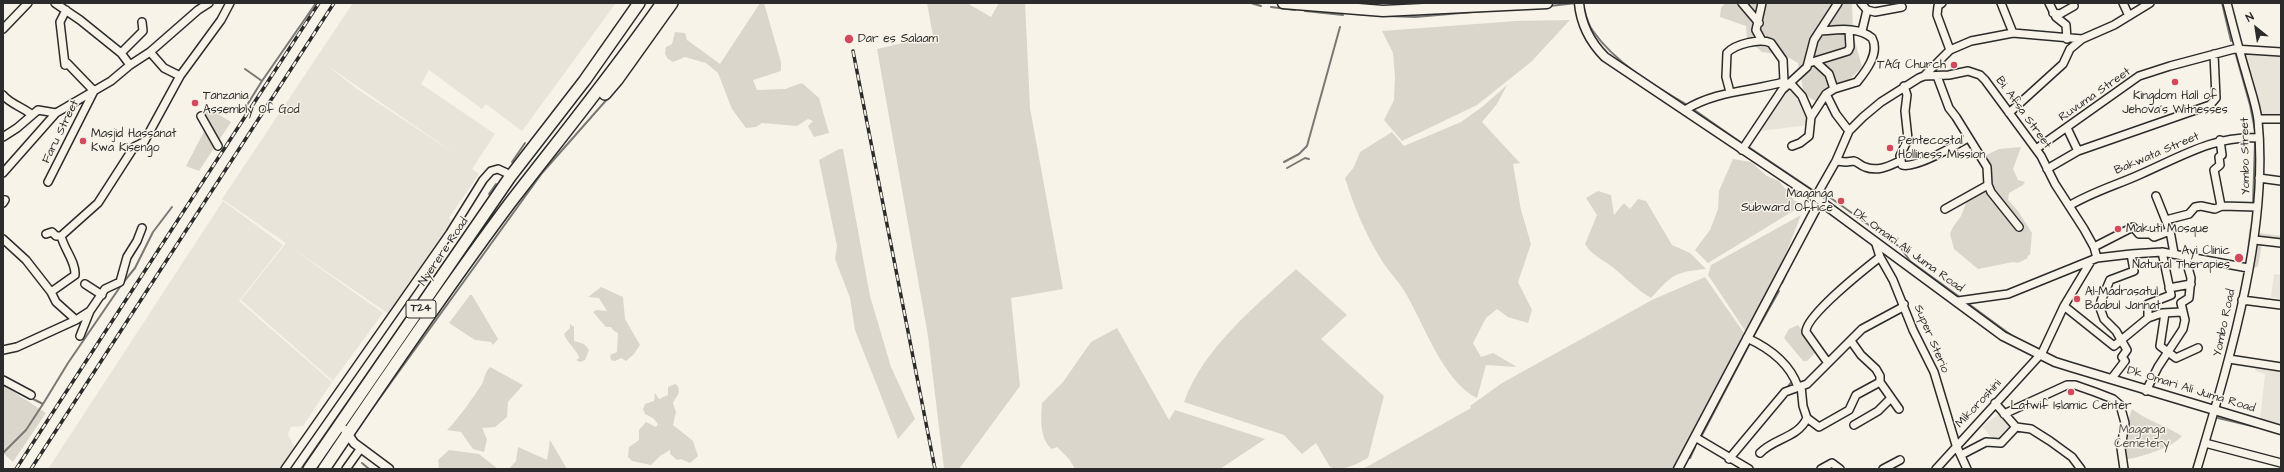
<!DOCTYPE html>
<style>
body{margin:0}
#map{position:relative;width:2284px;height:472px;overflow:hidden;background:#f7f3e8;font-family:"Architects Daughter",sans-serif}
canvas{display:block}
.frame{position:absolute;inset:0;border:4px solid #2b2b2b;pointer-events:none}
.north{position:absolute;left:2236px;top:8px;width:40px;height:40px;-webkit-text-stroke:3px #f7f3e8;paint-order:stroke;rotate:330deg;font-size:11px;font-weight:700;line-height:16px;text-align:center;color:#2b2b2b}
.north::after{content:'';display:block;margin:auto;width:14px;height:18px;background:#2b2b2b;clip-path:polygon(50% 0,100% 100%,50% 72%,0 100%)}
</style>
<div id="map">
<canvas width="2284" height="472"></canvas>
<div class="frame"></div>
<div class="north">N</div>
</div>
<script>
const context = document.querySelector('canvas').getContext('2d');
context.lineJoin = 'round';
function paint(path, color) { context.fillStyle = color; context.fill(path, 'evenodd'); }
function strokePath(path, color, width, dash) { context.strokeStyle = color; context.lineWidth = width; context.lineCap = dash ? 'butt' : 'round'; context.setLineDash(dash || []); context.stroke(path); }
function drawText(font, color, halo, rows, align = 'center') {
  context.font = font + ' "Architects Daughter",sans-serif'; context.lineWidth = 3; context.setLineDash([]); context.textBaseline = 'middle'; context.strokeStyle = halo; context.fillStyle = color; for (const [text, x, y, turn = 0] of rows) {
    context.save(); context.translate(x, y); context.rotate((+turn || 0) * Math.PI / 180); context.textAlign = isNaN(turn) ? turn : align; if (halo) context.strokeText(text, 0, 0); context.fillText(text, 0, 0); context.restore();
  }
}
paint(new Path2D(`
 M353 3H616L522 131 486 104 482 109 429 70 421 84 495 134 472 169 479 174 449 218 454 222 389 314 289 246 383 313 333 381 241 300 286 243 222 199ZM328 66 457 155 357 89Z
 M2243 51 2281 56V119L2257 117Z
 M1789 89 1799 91 1808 115 1809 125 1760 131 1772 109Z
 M223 201 283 245 239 301 332 382 303 426 291 427 288 434 296 451 283 469H48Z
 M2274 274 2281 275V299L2271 297Z
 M2256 367 2281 370V427L2260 421 2265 374 2255 371Z
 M2001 412 2014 428 1997 443 1982 427Z`), '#e8e4da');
paint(new Path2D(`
 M760 3H764L781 62V71L753 80 757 90 785 89 802 83 819 98 829 133 814 137 808 126 813 121 808 119 797 126 762 123 756 127 746 128 732 109 718 73 706 63 685 57 673 62 668 59 665 54 666 47 672 44 675 32 685 33 687 40 720 64Z
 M927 3H967L991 17 999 3H1025L1030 108 1063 289 1011 298 1020 386 959 469H944L928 336 877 49 933 36Z
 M1725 3H1852L1853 34 1862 67 1823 106 1804 94 1798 63 1784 55 1762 52 1747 39 1746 26 1720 17 1721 8Z
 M1570 20 1531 62 1477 105 1402 141 1384 120 1394 100 1395 77 1393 53 1382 31 1516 21Z
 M1507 85 1497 104 1482 122 1520 163 1513 164 1521 210 1531 244 1518 282 1532 310 1528 323 1508 317 1497 309 1486 318 1473 343 1481 357 1493 353 1517 367 1486 365 1477 398C1443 381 1425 326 1406 294 1400 283 1391 274 1384 264 1367 238 1354 207 1345 178L1354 167 1360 152 1392 132 1404 146 1461 122 1482 107Z
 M208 108 231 122 199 171 186 166 209 122 203 114Z
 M2021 147 2013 169 2018 180 2025 182 2023 185 2009 193 2008 200 2018 211 2032 233 2030 255 2027 256 2028 258 2018 263 2013 262 1978 269 1954 249 1950 234 1953 227 1961 216 1970 193 1987 181 1982 157 1999 149Z
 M839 149H843L870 296 891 367 915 419 898 439 855 330 850 298 835 259 837 246 819 160Z
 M1733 159 1751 162 1767 176 1779 181 1794 200 1803 205 1708 263 1695 250 1710 230 1718 209 1719 191Z
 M1598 191 1611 195 1614 215 1624 203 1630 209 1638 199 1646 201 1672 245 1690 253 1706 269C1674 272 1672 275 1651 298 1637 290 1628 280 1616 270 1605 260 1593 257 1585 244L1597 215 1586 198Z
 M1801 215 1783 261 1746 332 1708 275 1711 265Z
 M2253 228 2259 233 2281 236V245L2262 244 2258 266 2245 273 2249 229Z
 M1296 269 1347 315 1321 339 1384 396 1368 458C1357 464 1342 472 1330 467L1316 443 1302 454 1284 435 1184 402C1204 347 1255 307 1296 269Z
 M1705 277 1744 333 1675 469H1363L1471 408 1470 406 1502 383 1652 300Z
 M601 287 623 297 625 319 640 345 634 354 626 361 621 358 615 361 611 360 610 355 617 352 618 333 614 331 611 327H606L593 312 597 310 607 311 599 298 588 297Z
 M470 295H472L498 339 493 345 491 342 475 340 449 323Z
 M570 324 574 327V341L584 344 589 350 585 360 580 362 576 360 579 358C578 351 567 343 564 334L570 328Z
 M1798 325 1817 351 1807 361H1803L1784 338 1789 329Z
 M1117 328 1169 420 1175 410 1265 439 1220 469H1075L1069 459 1057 447 1052 449C1039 439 1041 417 1042 403L1063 382 1091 342Z
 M490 367 523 385 508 402 507 417 495 427 482 428 487 439 484 452 473 449 461 432 447 430C456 422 475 395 482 384 485 377 485 372 490 367Z
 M675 384 677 385C682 393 676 396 673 403L676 412 673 425 693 441 698 456 690 463 681 459 677 460 670 454V450L660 456 651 465 632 461 628 457 629 447 639 440V430L646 422 656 427 658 424 653 418 645 414 643 409 645 404 654 401 655 393 659 399 668 395V387Z
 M3 385 46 413 13 462 3 453Z
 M2132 409C2148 421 2166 426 2182 436 2173 447 2142 457 2128 459L2124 456 2122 439Z
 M550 440 567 469H509L516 461 518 447 547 460Z
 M449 450 479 454 498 469H439L438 460Z`), '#dad6cc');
strokePath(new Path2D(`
 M1251 3 1261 6
 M2222 3 2231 41
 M1550 6 1576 3
 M1271 7 1295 10
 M1584 8C1586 16 1588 25 1593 31 1616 64 1655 86 1689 106
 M1305 11 1343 15
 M1356 14 1368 15
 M1387 16 1415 17 1484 11
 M2236 55 2250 105 2255 130
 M262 81 316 3
 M1693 109 1743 144
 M238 111 247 105 262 81 245 69
 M1747 146 1814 191
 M512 162 525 143
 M1284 162 1299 154 1307 146 1340 27
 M1287 168 1305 158 1309 159
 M1821 191 1901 248 1910 261 1961 298
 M489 194 496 184
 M2253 205 2255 142
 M2253 218V211
 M1782 283 1786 274
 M1966 302 2011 335
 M1753 337 1779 291
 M1785 390 1793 380
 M29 397 43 404
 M2218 418 2256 427
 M356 431 542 173 609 97
 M2275 432 2281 434
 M1703 438 1701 437 1750 343
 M3 453 26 430 43 404 68 363 122 284 135 268 153 232 172 207
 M1690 458 1695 447
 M362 463 369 469
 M301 469 416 304`), '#7a7874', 2);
const minor = new Path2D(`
 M55 3 80 20 121 53 130 65
 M1742 3 1759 23
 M1861 3 1867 10 1862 31
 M1942 3 1938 6 1937 15 1950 50
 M2001 3 2013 33
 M2049 3 2056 17 2066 25 2067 39
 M2123 3 2129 16
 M1867 10 1875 12 1902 7
 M2053 13 2060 14 2074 6
 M3 29 28 3
 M1762 41 1756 30 1762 3
 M121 53 143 31 142 22
 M1816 62 1829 74 1834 89
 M1809 63 1848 51 1850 47 1849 30
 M180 76 221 20 230 3
 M1924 76 1950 50 1971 41 2013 33 2082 39 2114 25 2150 3
 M1937 76 1949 108 1956 117 1987 167 1988 185 1991 192 2019 227
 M1904 86 1907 95 1905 111 1908 139 1900 156 1902 165C1916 169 1956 145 1968 138
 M1730 92 1726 77 1727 53C1735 44 1760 38 1771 43L1783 60 1784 82
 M1826 94 1836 114 1849 131
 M3 95C9 103 22 107 31 114
 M1685 110C1715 91 1751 91 1784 82L1793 86 1802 96 1811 117 1809 136 1800 143 1792 146
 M2009 113 2063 64 2070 49 2082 39
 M201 116 218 146
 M1811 117 1826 94 1834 89 1857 82C1866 71 1880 53 1872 38 1858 26 1837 30 1820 31
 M2258 119H2281
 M2067 128 2078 151
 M3 137 17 128 38 110 56 113
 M2220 140 2222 155 2219 157 2220 165 2214 170 2221 206
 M2036 149 2139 76 2170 66 2234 49 2281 52
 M1742 150 1782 90 1807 67 1814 40 1838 3
 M1836 161 1846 162 1854 161C1858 162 1861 166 1865 167 1878 172 1889 166 1900 161
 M2047 169 2078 151 2210 105 2216 98 2214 54
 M3 173 56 113 111 81 130 65 150 52 198 10 209 3
 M2259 178 2281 181
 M48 182 94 91 67 63 65 65 60 22 66 10
 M2156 196 2170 231 2174 253
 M1815 198 1836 161 1849 131 1863 117 1881 102 1919 78 1924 76 1949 75 1968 71 1980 75 1985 80 2041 156 2055 184 2084 229 2094 247 2097 258
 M3 203 5 200
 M2069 206C2092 192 2117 185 2141 174 2180 157 2215 135 2259 138
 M1945 209 1988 185
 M2166 220 2189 214 2195 207 2201 206 2215 209 2222 206 2257 207
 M46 234 52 232 56 236H61
 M61 236 98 203 134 147 144 142 180 76 164 68 150 52
 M3 239 26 260 51 292 56 302 76 320
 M2255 240 2281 243
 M1876 244 1880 257 1893 280 1913 330 1934 372 1956 445 1967 469
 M2094 247 2133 227 2139 234H2150L2154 237 2170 231
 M85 284 102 295
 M2169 288 2191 284
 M51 292 75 275C76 262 64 249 61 236
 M2242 300 2281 305
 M1958 301 2008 294 2097 258 2131 254 2162 252 2248 268
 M2064 306 2114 346 2148 318 2162 313 2182 312
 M2165 313 2160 346 2176 358 2198 348
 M2148 318V304L2171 295 2162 252
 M80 336 90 311
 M1747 338C1769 348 1790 364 1798 387
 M1851 341 1861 355 1876 369 1880 376V382L1899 409
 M3 350 17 347 76 320 90 311 105 289 120 282 127 257 137 241 142 228
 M2041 355 2064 306 2091 261
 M2229 359 2281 367
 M1828 363 1806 332C1805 316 1866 268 1880 257
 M2112 378 2125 361 2122 357 2127 350 2116 331 2104 319 2100 308 2101 301 2110 280 2134 271 2131 254
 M3 380 31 395
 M2146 391 2158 367 2183 329 2185 320 2181 303 2189 298 2191 278 2185 257
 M1995 403 2016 427 2031 429 2050 441 2072 457 2081 469
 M2004 414 2067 385H2075L2095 392 2113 399 2120 405 2125 423 2121 448 2124 469
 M1807 418 1819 427 1849 410 1856 395 1880 382
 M1854 425 1878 411 1890 399
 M1695 437 1749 469
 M2205 443 2281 463
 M1760 453C1774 438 1798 438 1807 418L1803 406 1801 386
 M1961 455 1986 442 2001 443 2016 427
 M1729 459 1785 392 1807 384 1862 329 1901 308 1904 304
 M285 469 450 233 483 180 491 171 498 169 511 175
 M346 469 361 448
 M1821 469 1832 463 1840 469
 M1883 469 1900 460
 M1936 469 2040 355
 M2197 469C2229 361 2269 233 2258 120 2256 104 2250 88 2246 73 2239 50 2233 26 2227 3`);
const tertiary = new Path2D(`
 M1579 3C1581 25 1590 42 1605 57L1820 201 2003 336 2055 362 2071 367 2281 430
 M345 430 354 443 389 469
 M1678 469 1820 201`);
const primary = new Path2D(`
 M1283 3 1383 11 1547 3`);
const trunk = new Path2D(`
 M605 94 617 80 672 3
 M309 469 510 177 585 80 639 3
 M324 469C384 380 445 290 510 203 561 137 614 72 662 3`);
strokePath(minor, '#2b2b2b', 10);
strokePath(tertiary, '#2b2b2b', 11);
strokePath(primary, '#2b2b2b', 13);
strokePath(trunk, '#2b2b2b', 14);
strokePath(minor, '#f7f3e8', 7);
strokePath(tertiary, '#f7f3e8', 8);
strokePath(primary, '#f7f3e8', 10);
strokePath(trunk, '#f7f3e8', 11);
const rail = new Path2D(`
 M853 51 935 469
 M16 469 319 3
 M31 469 334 3`);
strokePath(rail, '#2b2b2b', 3.5);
strokePath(rail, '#f7f3e8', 2, [6]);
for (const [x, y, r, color] of [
 [849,39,5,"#d1495b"],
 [1954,65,4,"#d1495b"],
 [2175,82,4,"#d1495b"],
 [195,103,4,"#d1495b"],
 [83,141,4,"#d1495b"],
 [1890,148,4,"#d1495b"],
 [1841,201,4,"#d1495b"],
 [2118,229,4,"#d1495b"],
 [2239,258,5,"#d1495b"],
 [2077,299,4,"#d1495b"],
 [2071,392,4,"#d1495b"]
]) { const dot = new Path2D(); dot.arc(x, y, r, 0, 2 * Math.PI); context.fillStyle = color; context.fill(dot); strokePath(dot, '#f7f3e8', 1.5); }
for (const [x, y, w] of [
 [421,309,30]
]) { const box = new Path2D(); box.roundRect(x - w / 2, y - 9, w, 18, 3); context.fillStyle = '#f7f3e8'; context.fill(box); strokePath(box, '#2b2b2b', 1); }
drawText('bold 11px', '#2b2b2b', null, [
 ["T24",421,309]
]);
drawText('12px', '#2b2b2b', '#f7f3e8', [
 ["Dar es Salaam",858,39],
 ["TAG Church",1946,65,"right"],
 ["Tanzania",203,96],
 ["Assembly Of God",203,110],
 ["Kingdom Hall of",2175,96,"center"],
 ["Jehova's Witnesses",2175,110,"center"],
 ["Masjid Hassanat",91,134],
 ["Kwa Kisengo",91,148],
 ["Pentecostal",1898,141],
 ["Holliness Mission",1898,155],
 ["Maganga",1833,194,"right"],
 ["Subward Office",1833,208,"right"],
 ["Makuti Mosque",2126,229],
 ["Ayi Clinic",2230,251,"right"],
 ["Natural Therapies",2230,265,"right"],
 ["Al-Madrasatul",2085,292],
 ["Baabul Jannat",2085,306],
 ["Latwif Islamic Center",2071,406,"center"]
], 'left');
drawText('12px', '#2b2b2b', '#f7f3e8', [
 ["Ruvuma Street",2095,95,-35],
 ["Bi. Afsa Street",2023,113,54],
 ["Faru Street",61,132,-64],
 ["Bakwata Street",2157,154,-23],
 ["Yombo Street",2246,156,-91],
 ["Dk Omari Ali Juma Road",1908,251,36],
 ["Nyerere Road",444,252,-56],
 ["Yombo Road",2225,323,-78],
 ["Super Sterio",1931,339,67],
 ["Dk Omari Ali Juma Road",2191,390,17],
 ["Mikoroshini",1979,404,-47]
]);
drawText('12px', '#575653', '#f7f3e8', [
 ["Maganga",2142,430],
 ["Cemetery",2142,444]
]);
</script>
